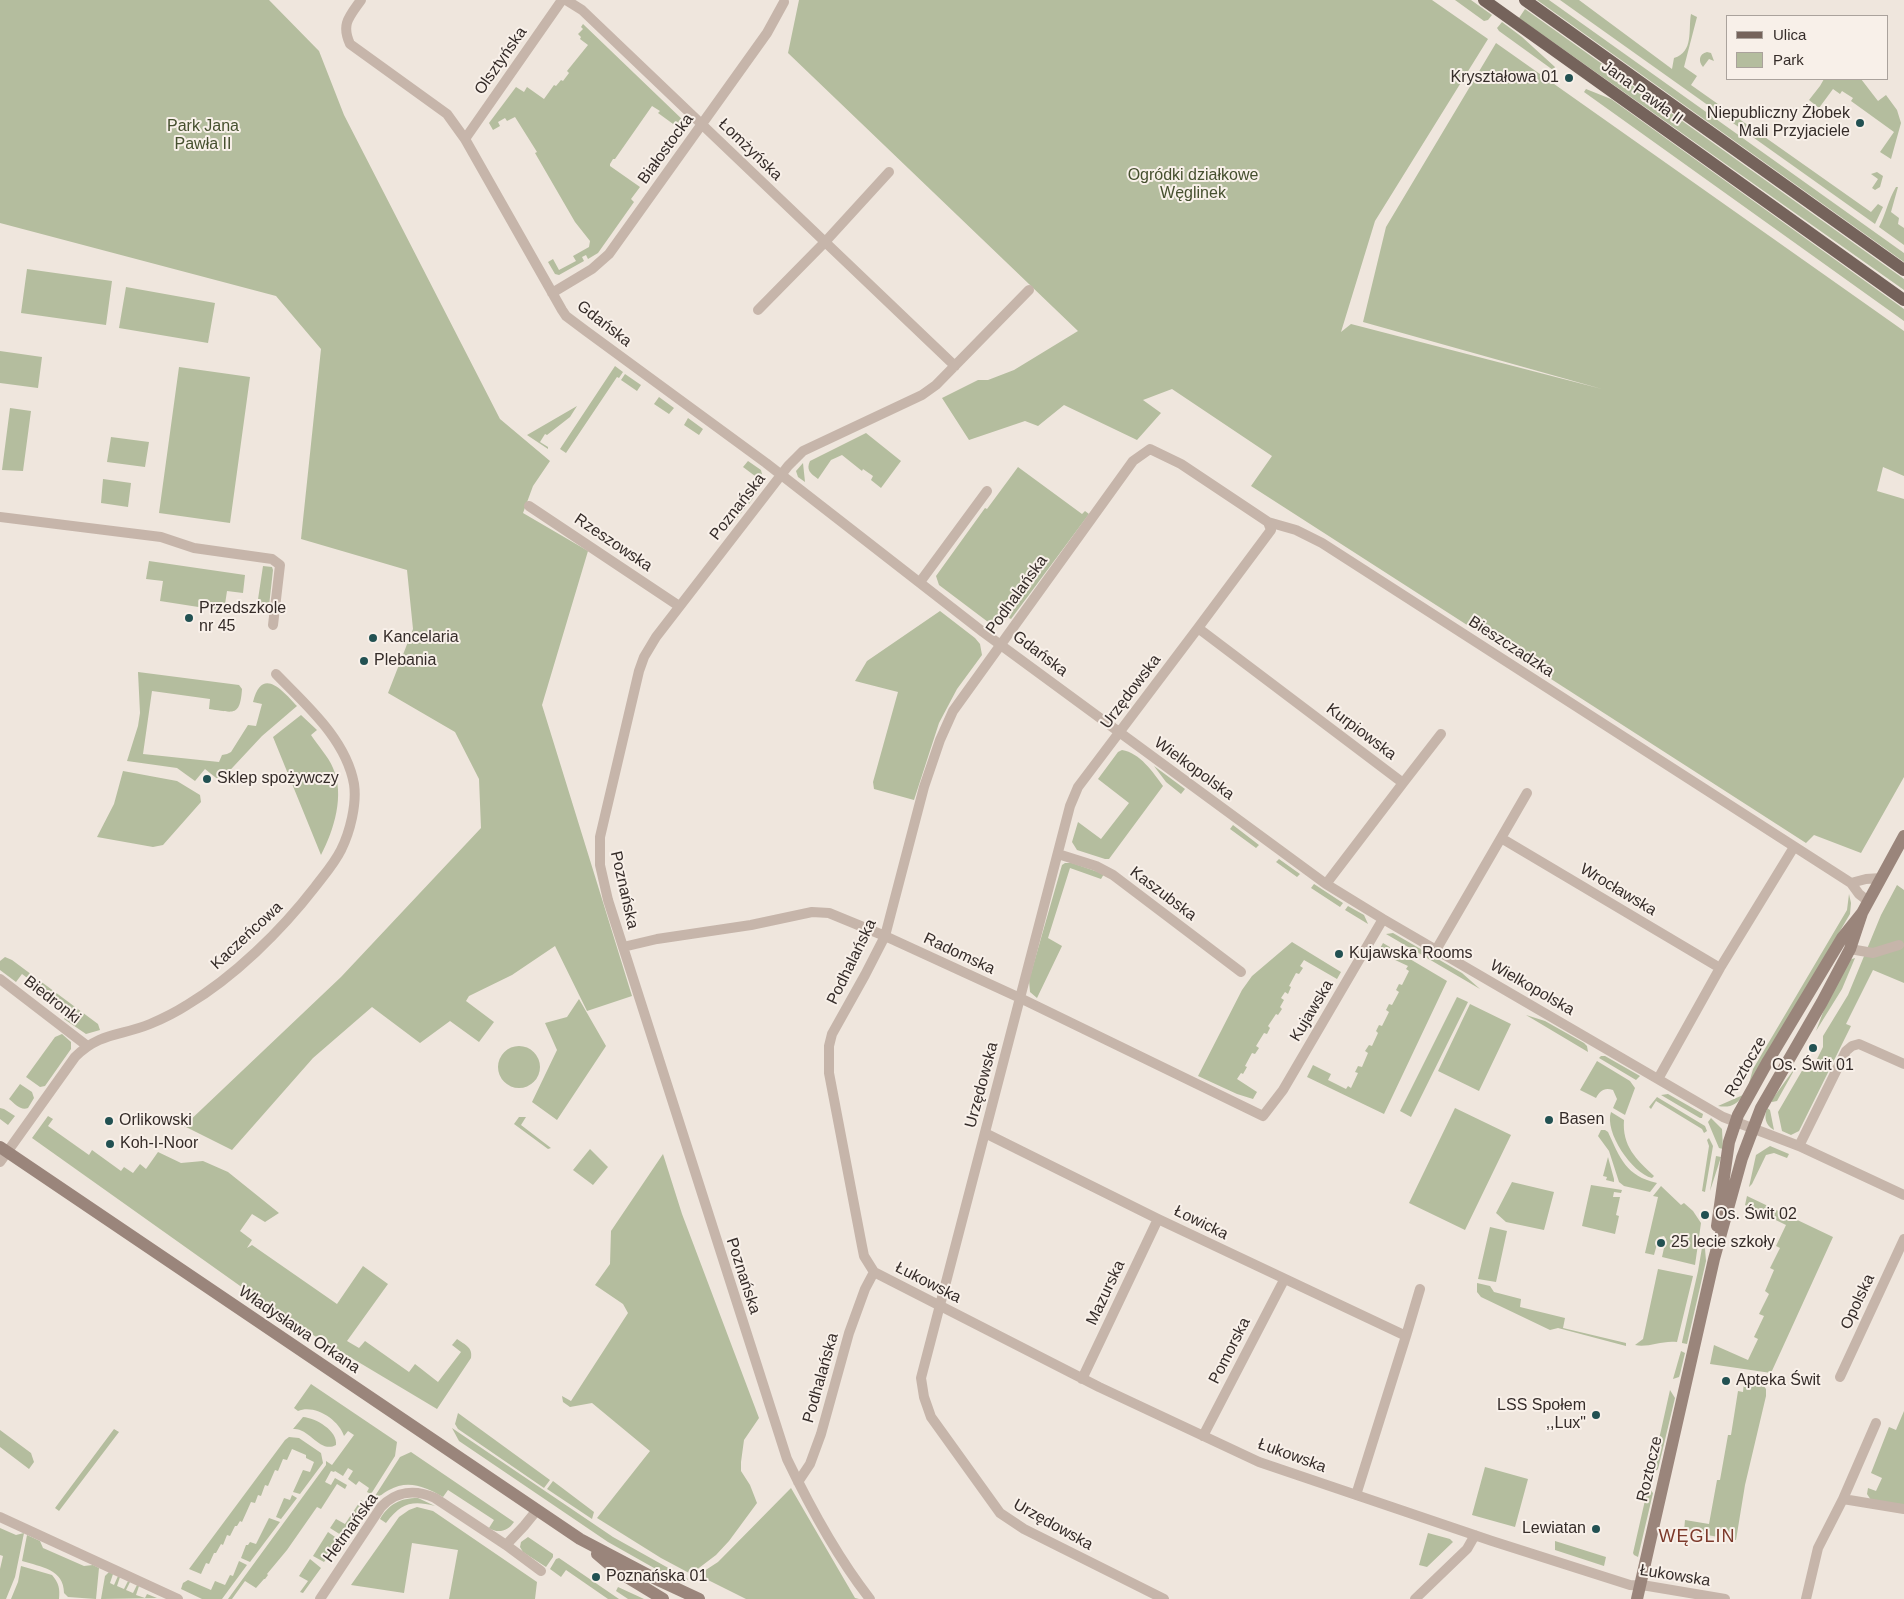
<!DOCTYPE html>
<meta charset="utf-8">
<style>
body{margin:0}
#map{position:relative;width:1904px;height:1599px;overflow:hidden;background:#efe6dd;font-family:Helvetica,sans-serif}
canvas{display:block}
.legend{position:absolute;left:1726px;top:15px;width:162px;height:65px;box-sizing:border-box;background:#f8f0e9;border:1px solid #aaa29c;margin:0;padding:6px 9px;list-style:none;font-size:15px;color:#352c29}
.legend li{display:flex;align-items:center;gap:10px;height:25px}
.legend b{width:25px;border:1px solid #aaa29c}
</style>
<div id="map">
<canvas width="1904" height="1599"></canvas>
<ul class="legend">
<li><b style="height:6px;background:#75635b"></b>Ulica</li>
<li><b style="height:14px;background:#b4bd9e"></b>Park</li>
</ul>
</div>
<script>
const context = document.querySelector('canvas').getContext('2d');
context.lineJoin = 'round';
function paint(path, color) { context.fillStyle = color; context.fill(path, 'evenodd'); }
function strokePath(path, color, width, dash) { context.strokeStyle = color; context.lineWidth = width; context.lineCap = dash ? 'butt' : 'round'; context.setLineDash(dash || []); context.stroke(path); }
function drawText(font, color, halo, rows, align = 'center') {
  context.font = font + ' Helvetica,sans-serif'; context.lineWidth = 4; context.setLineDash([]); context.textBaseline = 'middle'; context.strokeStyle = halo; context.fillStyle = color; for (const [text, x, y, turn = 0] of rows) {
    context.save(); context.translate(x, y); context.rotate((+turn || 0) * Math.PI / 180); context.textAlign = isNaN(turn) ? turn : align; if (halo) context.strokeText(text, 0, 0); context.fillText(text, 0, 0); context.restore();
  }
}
paint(new Path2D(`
 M0 0H269L319 51 344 115 500 419 550 461 533 486 523 513 588 551 542 705 632 996 587 1011 555 946 512 975 469 996 466 1001 494 1022 479 1042 450 1021 420 1043 372 1007 313 1058 232 1150 184 1126 341 977 481 828 479 779 455 732 388 693 413 629 407 570 301 539 321 349 276 296 0 223Z
 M799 0H1432L1488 39 1375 221 1341 332 1351 324 1602 389 1363 322 1386 227 1496 43 1904 331V476L1883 467 1877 491 1904 499V777L1861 853 1814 835 1806 843 1251 486 1272 456 1172 389 1143 400 1161 413 1137 440 1064 405 1038 426 1025 421 969 440 942 398 978 380H988L1014 370 1078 331 788 53Z
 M1455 0H1471L1492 15 1488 20 1484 21Z
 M1537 0H1549L1904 253V262Z
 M1560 0H1579L1672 69 1674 58C1694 52 1688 30 1691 14L1697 17 1684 67 1697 76 1691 85 1871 212 1878 204 1883 207 1875 224Z
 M1525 9 1904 279V290L1519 18Z
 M1502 22 1522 37 1555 67 1553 70 1499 31 1497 28Z
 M583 24 685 122 680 129 658 113 660 111 652 106 615 159H613L610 164V166L640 187 631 199 634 202 598 253 588 259 586 255 582 257 584 261 559 275 555 274 548 262 553 259 559 270 576 261 573 256 589 247 590 241 575 222 535 153 537 152 515 117 507 121 505 118 498 122 500 126 493 130 489 123 516 87 524 92 527 87 544 99 554 85 556 86 561 80 563 81 569 73 567 71 588 45 580 39 581 37 578 34 583 29 581 27Z
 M1707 52 1711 53 1714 61 1709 59 1703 67C1698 61 1699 54 1707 52Z
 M1824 79H1861L1878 101 1886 95 1897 110 1901 123 1891 159 1880 152 1894 132 1851 101 1853 98 1842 91 1840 94 1833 89 1819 108 1809 100 1820 86Z
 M1586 89 1611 99 1904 309V321L1584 92Z
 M1877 172 1883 176 1880 187 1875 190 1872 188 1878 179 1871 174Z
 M1896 187H1898L1891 212 1899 218 1898 224 1904 228V245L1879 227C1886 214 1888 200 1896 187Z
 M27 269 112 281 106 325 21 313Z
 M126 287 215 303 208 343 119 328Z
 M0 351 42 357 38 388 0 383Z
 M615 366 623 372 619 378 617 377 566 453 560 449Z
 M179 367 250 377 230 523 159 513Z
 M625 374 641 385 637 391 621 380Z
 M659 397 674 408 669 414 654 404Z
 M577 406 570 417 547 435 545 434 540 442 548 447V449L527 435Z
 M10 408 31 411 23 471 2 470Z
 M688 418 703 429 699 435 684 425Z
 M866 433 901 461 881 488 871 480 873 476 863 469 862 471 842 455 831 460 818 479C810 473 806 470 810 461Z
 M111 437 149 442 145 467 107 462Z
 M748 461 761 470 764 482 749 504 743 499 759 479 743 467Z
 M803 463 805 482 798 477 796 471Z
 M1018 467 1082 514 1085 511 1089 514 1011 619 1007 617 1001 623 992 625 939 585 936 576 985 508 987 509Z
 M103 479 131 483 128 507 101 503Z
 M741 503 746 507 735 521 730 517Z
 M149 561 245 575 243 593 227 591 224 611 160 601 163 581 146 579Z
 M263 566 272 567 273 570 269 606H257Z
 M940 611 975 638 980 644 982 655 957 689 939 723 914 800 874 789 873 782 898 692 855 681 867 661Z
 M138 672 239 685 242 689C240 718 233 712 209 709L210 699 152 691 143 754 219 762 222 755 227 754 231 752 248 725 256 726 262 704 253 702C262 666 282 690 297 706L262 736 220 781 205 769 195 781 177 768 127 761 138 726 140 713Z
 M301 715 317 730 311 735C318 746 328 756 333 768 345 795 334 830 321 855L273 737Z
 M1122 750C1140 753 1153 772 1163 786L1109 859H1105L1077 850 1072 842 1078 822 1101 839 1129 803 1098 779 1118 752Z
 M1154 766 1185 789 1181 794 1166 782Z
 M123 771 177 781 200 795 201 802 163 845 153 847 97 837 114 804Z
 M1233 825 1259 845 1256 848 1230 829Z
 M1279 859 1300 874 1297 877 1276 862Z
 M1065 863H1072L1104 874 1101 879 1070 868 1048 938 1062 946 1037 998 1030 992 1029 980 1062 865Z
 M1314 884 1343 903 1340 907 1311 888Z
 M1897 885 1904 890V983L1873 970 1846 1024 1851 1026 1799 1131 1791 1135 1782 1131 1778 1112 1803 1069 1816 1061 1823 1047V1036L1848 995 1881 915Z
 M1849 894 1851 903 1850 914 1748 1087 1753 1069 1847 910Z
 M1348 906 1364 915 1368 924 1345 910Z
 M1393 933 1462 973 1480 989 1386 934Z
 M1292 942 1341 972 1337 979 1304 960 1300 966 1303 968 1299 974 1296 973 1289 986 1291 987 1288 994 1285 992 1281 998 1284 1000 1280 1007 1282 1009 1278 1015 1276 1014 1268 1026 1270 1028 1267 1034 1264 1033 1256 1046 1259 1048 1255 1054 1252 1053 1245 1066 1247 1067 1243 1074 1241 1073 1237 1079 1257 1092 1253 1099 1237 1094 1198 1076 1242 990 1252 976Z
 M1383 943 1447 981 1384 1114 1307 1077 1313 1065 1331 1074 1328 1080 1346 1089 1348 1086 1351 1088 1358 1073 1355 1072 1358 1066 1362 1067 1368 1053 1365 1051 1369 1045 1372 1046 1378 1033 1376 1031 1379 1025 1382 1026 1389 1012 1386 1010 1389 1004 1392 1005 1399 992 1396 990 1399 984 1402 985 1409 971 1406 969 1408 966 1378 952Z
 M5 957 12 960 98 1024 100 1030 86 1034 64 1019 70 1010 22 974 16 982 0 970V961Z
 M1855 958 1842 989 1816 1031 1825 1007 1849 960Z
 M1457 997 1468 1002 1411 1117 1400 1111Z
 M579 999 606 1046 557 1120 532 1102 557 1050 545 1023 567 1017Z
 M1470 1004 1511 1024 1479 1091 1438 1071Z
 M1526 1015 1545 1021 1584 1043 1587 1046 1588 1052Z
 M62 1034 71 1042V1049L45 1086 40 1087 26 1077 55 1037Z
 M498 1067a21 21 0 1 1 42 0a21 21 0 1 1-42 0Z
 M1601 1056H1605L1640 1076 1636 1080 1599 1058Z
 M1597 1061 1630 1081 1635 1088 1625 1115 1613 1108 1617 1099 1613 1090C1604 1087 1600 1091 1596 1098L1580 1090Z
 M1797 1065 1777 1101 1772 1102 1771 1101Z
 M20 1084 32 1092 34 1098 28 1108C21 1111 15 1104 9 1099Z
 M1668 1094 1703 1114 1702 1118H1700L1661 1095Z
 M1743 1095C1737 1105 1730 1108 1718 1106Z
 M1657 1097 1705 1126 1707 1131 1704 1133 1702 1129 1656 1101 1651 1109 1649 1107Z
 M0 1108 4 1109 15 1116 8 1125 0 1119Z
 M1455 1108 1511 1135 1465 1230 1409 1203Z
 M1767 1108 1770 1110 1774 1130C1765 1125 1764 1117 1767 1108Z
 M1611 1112 1624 1120C1622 1146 1636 1159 1654 1176L1652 1178C1632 1173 1604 1132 1611 1112Z
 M48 1116 53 1119 48 1126 89 1155 92 1150 121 1171 124 1167 133 1173 140 1164 146 1169 158 1152 181 1163 203 1161 228 1172 279 1213 265 1222 252 1214 240 1231 252 1240 247 1248 252 1245 337 1304 363 1266 388 1284 347 1341 359 1348 365 1341 409 1372 415 1364 438 1382 461 1352 452 1345 457 1339C465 1345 473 1347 471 1358L437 1409 288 1320 32 1138Z
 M519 1117H526L521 1125 551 1148 548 1149 514 1124Z
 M1711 1118 1722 1129 1723 1149 1719 1148 1708 1122Z
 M1601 1130H1605L1608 1132C1620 1158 1626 1176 1657 1183L1650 1192 1624 1186 1619 1182 1609 1151 1598 1136Z
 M1709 1138 1713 1146 1705 1192 1702 1191 1709 1146 1707 1140Z
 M1770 1146 1789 1154 1787 1158 1774 1153 1766 1155 1752 1184 1749 1187 1756 1155Z
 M590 1149 608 1167 593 1185 573 1170Z
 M663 1154 682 1214 759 1418 744 1440 741 1462V1471L750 1485 757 1503 729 1541 716 1555 691 1574 661 1558 597 1518 650 1451 592 1403 570 1407 563 1402 562 1396 571 1401 628 1313 623 1304 595 1285 610 1264 611 1231Z
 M1716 1156 1721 1157 1710 1191Z
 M1608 1157 1614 1179V1182L1606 1180 1607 1177 1603 1176Z
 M1512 1182 1554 1192 1544 1230 1506 1222 1496 1213Z
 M1591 1185 1622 1190 1621 1193 1614 1192 1613 1197H1620L1616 1215 1619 1216 1615 1234 1582 1226Z
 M1661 1186 1681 1205 1684 1203 1693 1211 1701 1223 1695 1265 1662 1257 1666 1239 1664 1236 1659 1237 1654 1255 1645 1253 1658 1197 1653 1196Z
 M1747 1196 1833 1237 1771 1373 1710 1364 1714 1345 1748 1360 1758 1339 1754 1337 1764 1316 1759 1314 1769 1294 1765 1291 1774 1270 1770 1268 1780 1248 1776 1246 1786 1225 1745 1205Z
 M1490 1227 1507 1231 1496 1282 1478 1279Z
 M1704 1236 1706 1261 1687 1344 1682 1343V1342L1698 1271Z
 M1658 1269 1693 1276 1677 1342C1662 1340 1648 1348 1635 1345L1643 1339Z
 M1477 1283 1490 1286 1494 1292 1521 1299 1520 1307 1565 1318 1563 1328 1626 1343V1346L1558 1328 1550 1330 1481 1297 1477 1292Z
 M1681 1351 1685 1353 1680 1374 1679 1377 1673 1379Z
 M1744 1382 1763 1385 1766 1389V1396L1745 1485 1736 1540 1684 1531 1685 1520 1709 1524 1717 1480H1720L1728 1435H1731L1738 1391 1743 1392Z
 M311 1384 397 1442 395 1456 371 1494 367 1492 369 1488 359 1481 356 1485 348 1479 353 1471 348 1468 343 1476 335 1471 334 1472 331 1471 325 1482 331 1485 335 1478 347 1485 345 1489 337 1484 321 1509 317 1507 287 1550 267 1574 268 1575 265 1579H264L256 1588 245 1581 232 1599H228L326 1465V1461L332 1465 354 1435 348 1431 344 1436C339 1420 315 1404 298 1411L294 1408Z
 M1670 1390 1675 1398 1658 1469 1651 1475Z
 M1904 1411V1505L1871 1500 1867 1494 1868 1488 1876 1491 1882 1478 1871 1473 1889 1427 1896 1430Z
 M458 1413 550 1480 544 1488 458 1429 455 1424Z
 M303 1417C316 1418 338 1431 336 1445 320 1454 309 1427 293 1429Z
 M452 1428 613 1537 688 1579 686 1582 654 1568 608 1542 459 1441Z
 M114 1429 119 1432 59 1511 55 1508Z
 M0 1430 31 1453 34 1462 29 1469 0 1447Z
 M289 1437 299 1438 321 1453 323 1463 300 1494 293 1492 303 1470 310 1472 314 1462 306 1458V1455L292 1449 287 1460 283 1459 278 1471 275 1470 268 1486 265 1485 261 1496 258 1495 255 1503 251 1502 242 1522 240 1521 237 1526H235L230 1536 227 1535 223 1545 221 1544 216 1553H214L209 1564 206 1563 201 1574 189 1569 285 1440Z
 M411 1452 514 1522C508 1531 498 1534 489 1528L494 1520 448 1490 443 1497C426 1487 408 1479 389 1490 383 1493 381 1497 375 1496L400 1457Z
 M1485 1467 1528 1479 1515 1527 1472 1515Z
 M553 1481 594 1512 592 1519 547 1489Z
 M1648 1487 1653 1493 1638 1557 1634 1555 1633 1553Z
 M791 1488 855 1598 859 1599H746L698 1575 718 1562Z
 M292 1495 297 1498 281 1519 276 1517 284 1498 290 1500Z
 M418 1498 435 1506C412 1500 401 1503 386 1523L380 1519C389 1504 400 1498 418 1498Z
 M361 1500 365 1503 343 1535H341L330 1528 336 1519 345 1524Z
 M417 1507 433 1511 537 1582 535 1599H449L458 1550 412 1543 404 1593 351 1585 399 1517 409 1510Z
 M269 1518 280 1522 250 1562 241 1558 246 1545H248L250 1542 256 1544Z
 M0 1528 16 1535 24 1533 15 1577 6 1599H0V1569L3 1556 0 1555Z
 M328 1532 338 1539 339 1542 324 1562 313 1556Z
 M1428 1533 1450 1539 1453 1542 1427 1567 1419 1565Z
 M27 1535 40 1541 43 1548 84 1566 93 1565 99 1568 96 1599 68 1597 64 1593C64 1569 41 1567 22 1561Z
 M528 1537 553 1554V1557L546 1567 523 1552 520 1547 521 1542Z
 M1555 1541 1606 1557 1604 1566 1555 1550Z
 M559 1558 619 1599H608L566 1570 561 1577 550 1569 556 1559Z
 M310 1559 321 1568 303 1593 300 1592 308 1581 299 1576Z
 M239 1561 247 1565 222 1599H202L181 1589 183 1583 188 1580 211 1590 215 1581 225 1585 230 1575 233 1576Z
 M21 1566 52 1575C59 1583 60 1589 59 1599H11L18 1582Z
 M109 1572 113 1574 110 1583 114 1585 118 1576 120 1577 117 1586 124 1589 128 1581 130 1582 126 1590 133 1593 137 1585 139 1586 136 1595 145 1598 147 1594 157 1598 101 1599 105 1576Z
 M618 1587 644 1599H628L616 1591Z`), '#b4bd9e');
strokePath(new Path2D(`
 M361 0C349 17 341 24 350 44L447 114 465 139 562 310 566 316 586 331 766 463 983 632 1326 884 1383 919 1723 1117 1799 1146 1904 1195
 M566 0 582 10 955 366
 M465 139 562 0
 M552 293 592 269 609 254 767 33 784 2
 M758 310 825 242 889 172
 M529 506 679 606
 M0 517 161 537 194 548 272 559 280 565 273 625
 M920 582 987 491
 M1198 628 1403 783 1326 884
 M1403 783 1441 734
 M1501 838 1527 793
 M1058 854 1096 866 1113 875 1241 972
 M1851 883 1866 879 1881 878
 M623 947 657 939 751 925 812 912 829 913 885 936 1020 998 1263 1116 1283 1090 1383 919
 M1850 949 1873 953 1899 945
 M1436 950 1501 838 1720 968
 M0 979 86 1045
 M1658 1079 1720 968 1794 847
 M985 1133 1158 1219 1406 1336 1356 1495
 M1799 1146 1846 1051 1852 1046 1859 1044 1904 1064
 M0 1162 75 1057C100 1032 121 1036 150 1024 162 1019 176 1012 187 1005 234 977 281 931 315 887 324 875 334 864 341 850 350 832 357 804 354 784 346 739 306 705 276 674
 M1406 1336 1420 1289
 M1840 1377 1904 1239
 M1082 1379 1158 1219
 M1203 1436 1284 1280
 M798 1482 810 1464 821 1434 849 1333 865 1289 874 1272
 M1843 1499 1876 1423
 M0 1517 178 1599
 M506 1545 524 1526 537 1510
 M320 1599 381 1507C396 1491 415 1489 435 1498L506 1545 541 1571
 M870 1599C837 1557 810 1507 787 1459L608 900 600 865V837L639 671 644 657 656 637 788 466 803 451 922 395 936 385 1029 290
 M1164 1599 1024 1529 1000 1513 931 1417 924 1397 921 1378 1070 806 1078 787 1198 628 1271 530 1268 522
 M1415 1599 1467 1549 1475 1535
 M1725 1599 1648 1586 1630 1585 1492 1541 1259 1462 1099 1387 874 1272 864 1256 862 1246 829 1073V1046L832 1034 865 975 885 936 924 787 940 740 953 711 1133 461 1150 449 1181 464 1268 522 1296 530 1322 543 1851 883 1859 894 1868 901
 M1806 1599 1818 1548 1843 1499 1904 1509`), '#c6b5aa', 10);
strokePath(new Path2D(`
 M0 1147 580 1539 656 1579 699 1599
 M1717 1226 1729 1142 1738 1115 1768 1061 1842 938 1862 913 1904 836
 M597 1554 617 1571 663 1599
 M1637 1599 1714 1259 1742 1158 1761 1108 1822 1002 1850 949 1862 913`), '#9a857b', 12);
strokePath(new Path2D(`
 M1484 0 1904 300
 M1525 0 1904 270`), '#75635b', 12);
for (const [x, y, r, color] of [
 [1569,78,5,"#225152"],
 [1860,123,5,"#225152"],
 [189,618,5,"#225152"],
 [373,638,5,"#225152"],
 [364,661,5,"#225152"],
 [207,779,5,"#225152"],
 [1339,954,5,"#225152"],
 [1813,1048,5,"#225152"],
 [1549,1120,5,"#225152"],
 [109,1121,5,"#225152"],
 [110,1144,5,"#225152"],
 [1705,1215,5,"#225152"],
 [1661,1243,5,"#225152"],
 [1726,1381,5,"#225152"],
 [1596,1415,5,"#225152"],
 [1596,1529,5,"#225152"],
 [596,1577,5,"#225152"]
]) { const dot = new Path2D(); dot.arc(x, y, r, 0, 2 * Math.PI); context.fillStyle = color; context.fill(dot); strokePath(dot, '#f8f0e9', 2); }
drawText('16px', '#352c29', '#f8f0e9', [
 ["Olsztyńska",501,61,-55],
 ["Jana Pawła II",1642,93,36],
 ["Białostocka",666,149,-54],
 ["Łomżyńska",750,150,44],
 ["Gdańska",604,324,38],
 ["Poznańska",738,507,-52],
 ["Rzeszowska",613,543,34],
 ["Podhalańska",1017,595,-54],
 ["Bieszczadzka",1511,647,33],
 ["Gdańska",1040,654,37],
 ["Urzędowska",1131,692,-53],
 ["Kurpiowska",1361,732,37],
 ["Wielkopolska",1194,769,36],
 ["Poznańska",624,890,77],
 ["Wrocławska",1618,890,31],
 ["Kaszubska",1163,894,37],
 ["Kaczeńcowa",247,936,-43],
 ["Radomska",959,954,25],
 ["Podhalańska",852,962,-64],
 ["Wielkopolska",1532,988,30],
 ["Biedronki",52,1000,38],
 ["Kujawska",1312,1011,-59],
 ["Roztocze",1746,1067,-60],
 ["Urzędowska",982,1085,-75],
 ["Łowicka",1201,1223,26],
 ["Poznańska",743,1276,72],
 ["Łukowska",928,1283,27],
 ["Mazurska",1106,1293,-65],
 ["Opolska",1858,1302,-65],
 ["Władysława Orkana",299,1330,34],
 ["Pomorska",1230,1351,-63],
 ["Podhalańska",821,1378,-74],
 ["Łukowska",1292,1456,20],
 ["Roztocze",1650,1469,-77],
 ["Urzędowska",1053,1525,29],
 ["Hetmańska",351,1528,-54],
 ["Łukowska",1675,1576,9]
]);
drawText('16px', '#352c29', '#f8f0e9', [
 ["Kryształowa 01",1559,78,"right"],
 ["Niepubliczny Żłobek",1850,114,"right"],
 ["Mali Przyjaciele",1850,132,"right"],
 ["Przedszkole",199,609],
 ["nr 45",199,627],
 ["Kancelaria",383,638],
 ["Plebania",374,661],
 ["Sklep spożywczy",217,779],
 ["Kujawska Rooms",1349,954],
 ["Os. Świt 01",1813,1066,"center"],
 ["Basen",1559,1120],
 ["Orlikowski",119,1121],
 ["Koh-I-Noor",120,1144],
 ["Os. Świt 02",1715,1215],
 ["25 lecie szkoły",1671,1243],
 ["Apteka Świt",1736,1381],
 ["LSS Społem",1586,1406,"right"],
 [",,Lux\"",1586,1424,"right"],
 ["Lewiatan",1586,1529,"right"],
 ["Poznańska 01",606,1577]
], 'left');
drawText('16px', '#46502f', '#f8f0e9', [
 ["Park Jana",203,127],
 ["Pawła II",203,145],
 ["Ogródki działkowe",1193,176],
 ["Węglinek",1193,194]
]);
context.letterSpacing = '1px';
drawText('18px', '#7c392a', '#f8f0e9', [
 ["WĘGLIN",1697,1537]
]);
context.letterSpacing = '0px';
</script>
